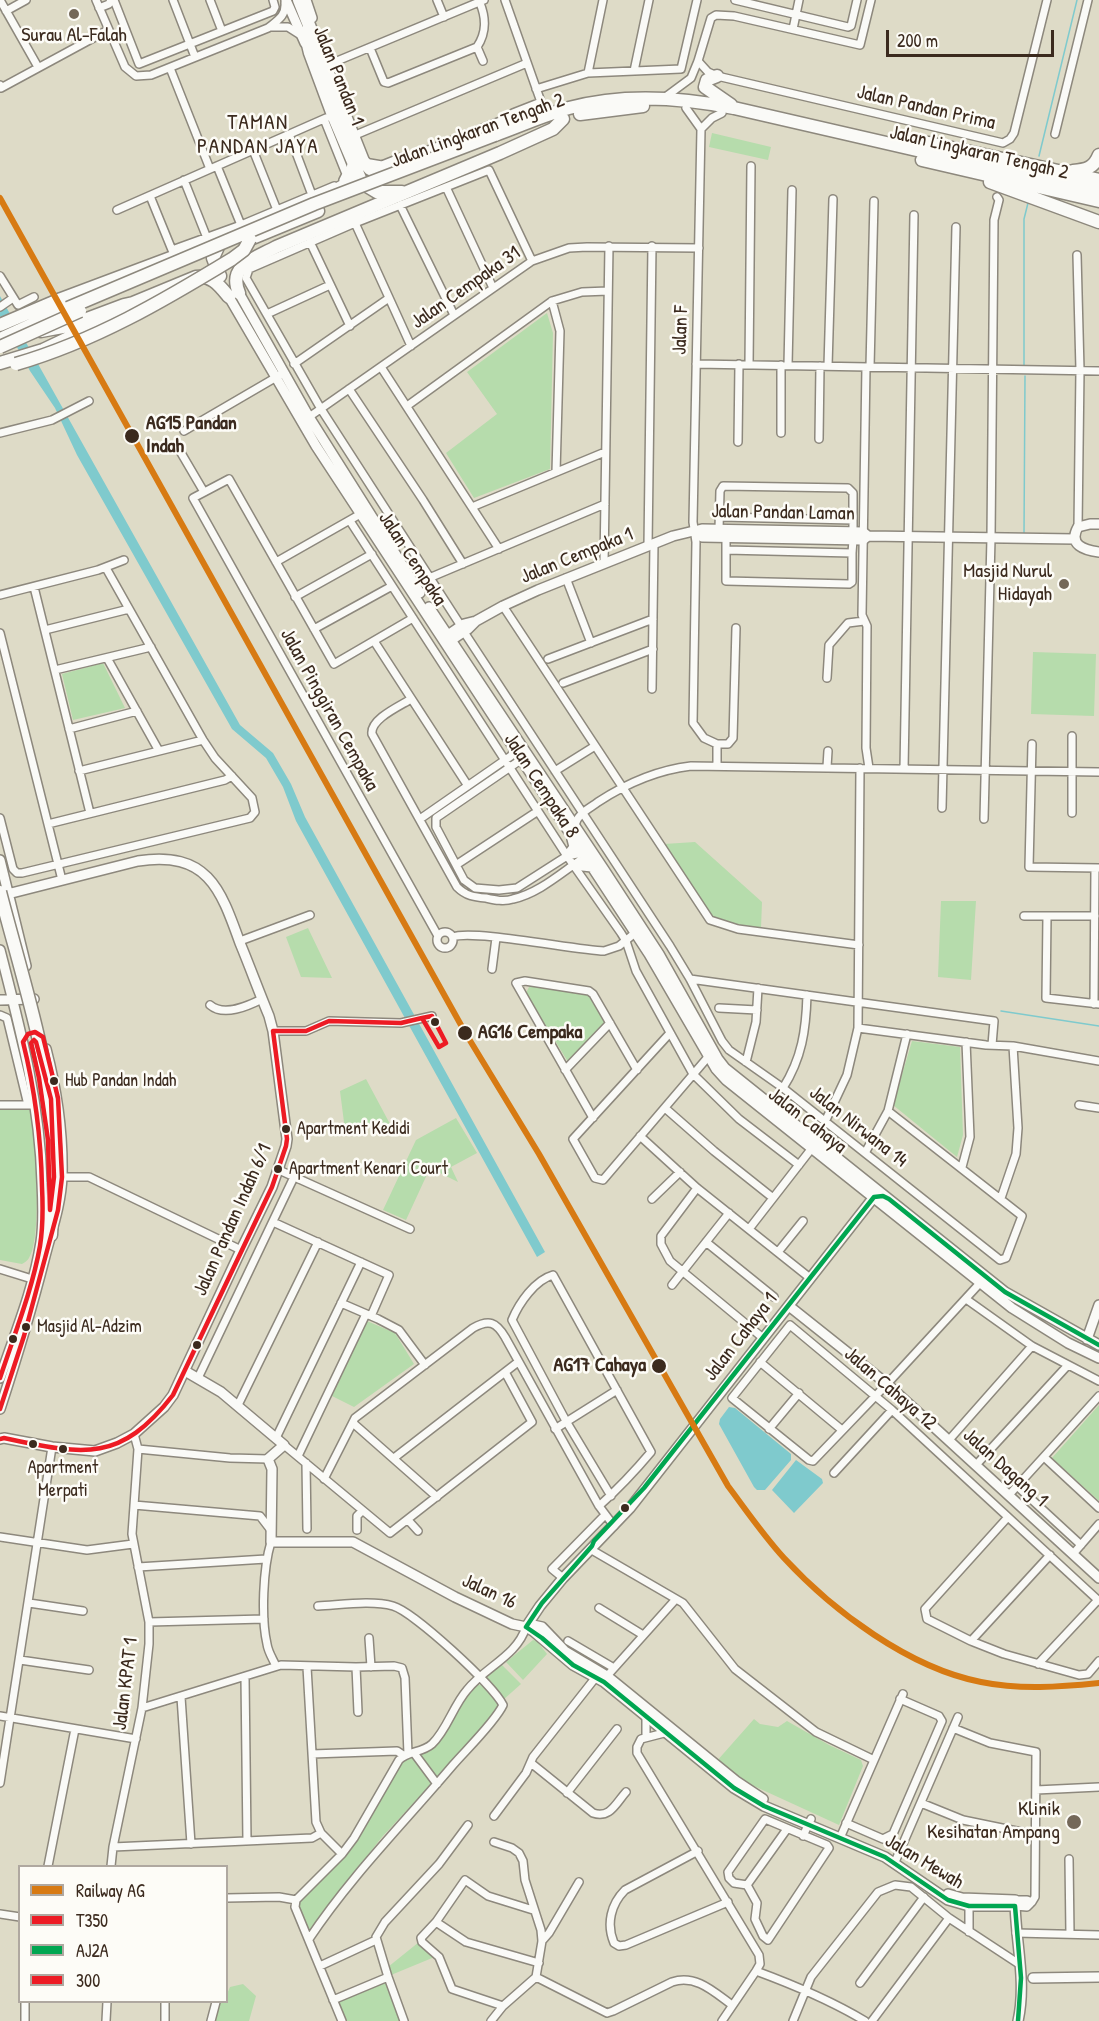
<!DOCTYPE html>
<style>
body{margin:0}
#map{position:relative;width:1099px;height:2021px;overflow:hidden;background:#dedbc7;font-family:"Patrick Hand",sans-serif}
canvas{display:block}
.legend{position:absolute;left:18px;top:1865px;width:210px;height:138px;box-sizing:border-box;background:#fdfcf7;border:2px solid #afa8a0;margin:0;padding:8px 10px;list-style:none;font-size:18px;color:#3b2a1e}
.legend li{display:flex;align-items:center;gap:12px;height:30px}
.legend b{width:30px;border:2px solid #afa8a0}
.scale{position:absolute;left:886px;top:30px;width:168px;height:27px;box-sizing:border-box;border:3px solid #3b2a1e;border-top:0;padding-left:8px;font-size:18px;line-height:21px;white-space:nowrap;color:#3b2a1e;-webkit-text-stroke:4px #fdfcf7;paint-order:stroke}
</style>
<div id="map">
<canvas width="1099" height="2021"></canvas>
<ul class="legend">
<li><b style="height:8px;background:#d77a13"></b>Railway AG</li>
<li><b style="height:8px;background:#ed1b24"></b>T350</li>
<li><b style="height:8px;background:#00a651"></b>AJ2A</li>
<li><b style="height:8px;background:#ed1b24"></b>300</li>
</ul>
<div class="scale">200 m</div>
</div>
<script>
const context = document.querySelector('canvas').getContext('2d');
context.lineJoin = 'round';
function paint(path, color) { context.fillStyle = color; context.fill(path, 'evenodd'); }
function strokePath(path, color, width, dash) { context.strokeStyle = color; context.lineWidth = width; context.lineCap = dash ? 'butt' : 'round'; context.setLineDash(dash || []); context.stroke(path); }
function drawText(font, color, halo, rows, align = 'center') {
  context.font = font + ' "Patrick Hand",sans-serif'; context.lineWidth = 5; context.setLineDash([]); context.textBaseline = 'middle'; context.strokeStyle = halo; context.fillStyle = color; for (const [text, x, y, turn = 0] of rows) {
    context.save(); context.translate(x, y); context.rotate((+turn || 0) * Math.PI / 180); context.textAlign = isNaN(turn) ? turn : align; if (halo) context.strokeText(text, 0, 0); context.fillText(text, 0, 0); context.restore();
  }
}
paint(new Path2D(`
 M712 133 771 147 768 160 709 147Z
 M547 313 553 333 550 469 474 498 446 453 497 414 467 372Z
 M1033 652 1096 654 1094 716 1031 714Z
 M103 663 125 708 73 720 62 674Z
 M695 842 762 902 761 928 724 923 713 918 664 844Z
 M941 901H976L971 980 938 977Z
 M308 928 332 978 301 977 286 937Z
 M530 985 590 995 605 1023 568 1062 526 993Z
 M912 1041 960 1047 963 1135 957 1157 893 1105Z
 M366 1079 390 1124 345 1130 340 1091Z
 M0 1109 31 1110C35 1137 43 1237 29 1258 27 1261 25 1262 22 1264L0 1260Z
 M456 1118 477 1153 451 1167 458 1182 430 1168 406 1220 383 1210 416 1140Z
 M367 1321 395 1333 414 1364 354 1407 332 1396Z
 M1099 1405V1501L1052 1458Z
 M533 1640 537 1641 547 1654 523 1680 506 1662Z
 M501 1664 521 1684 503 1700 484 1679Z
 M478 1685H482L499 1703 498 1710 439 1776 435 1775 419 1755 433 1747 472 1688Z
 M754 1719 760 1724 778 1727 787 1721 829 1745 861 1760 863 1766 839 1825 743 1781 716 1762Z
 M413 1757 433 1782 382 1837 309 1931 298 1907 299 1902 345 1855 404 1759Z
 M419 1942 437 1956 391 1975 388 1967Z
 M387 1980 401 2021H344L336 2001Z
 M243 1984 256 1996 249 2021H213L219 2002H226L227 1994 230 1987Z`), '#b6dcac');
paint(new Path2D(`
 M0 296 240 725 273 753 291 784 305 817 545 1252 537 1257 296 821 283 787 266 758 232 729 77 455 55 408 30 371 0 316Z
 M729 1407 735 1408 791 1454V1460L765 1490H757L754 1487 719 1424 720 1419Z
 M796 1460 822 1479 823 1483 794 1513 772 1490Z`), '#7fcacd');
strokePath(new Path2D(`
 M1039 156 1077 0
 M1024 366V219L1028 203
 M1024 534 1025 376
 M1001 1011 1099 1026`), '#7fcacd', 1.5);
const street = new Path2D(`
 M0 0 38 67
 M96 0 125 67 136 76 151 75 268 28C278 20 286 16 285 3
 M114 0 139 64 273 11 275 7 273 0
 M173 0 195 57
 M210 0 222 31
 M437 0 444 17
 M505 0 541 102 513 113
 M735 0 848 27 851 26 857 0
 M99 8 109 4 111 0
 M6 11 26 0
 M271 27H288L299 34
 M793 29 799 0
 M477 47 483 61
 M370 48 384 82 388 83 477 47C487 32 486 18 480 3
 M698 61 708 72 717 76 1003 143 1010 139 1014 133 1047 0
 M325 66 484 0
 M170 68 210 169
 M634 71 649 0
 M588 73 603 0
 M0 85 1 88 108 30
 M536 89 588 73 681 69 697 0
 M664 98 691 78 698 61 711 18 716 15 734 16 860 45 871 0
 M686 108 701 129 693 522 696 542 693 723 704 738 717 744V766
 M324 119 346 174 343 180
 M701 129 712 118 722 113
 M289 134 312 195
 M1055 134 1088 0
 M353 136 527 63
 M253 150 277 210
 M370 163 382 165 402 157
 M217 166 241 225
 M184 180 207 238
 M446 187 493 288
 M150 196 172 250 241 225 334 186
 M400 205 454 315
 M117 210 326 118
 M355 223 411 346
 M310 242 350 326
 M1077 255 1080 370 1078 527
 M0 276 18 305 34 297
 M552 301 560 331 556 472
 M0 307 13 298
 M267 314 330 285
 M294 364 389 298
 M696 364 1099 371
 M749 365 751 166
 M788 365 792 190
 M828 366 833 199
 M381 367 499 549
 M866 367 862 615 867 626 866 748 869 768
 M870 367 874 201
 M349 389 423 500 463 564
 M407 406 552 301 582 292 608 291
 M309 417 532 261 569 248 587 247 699 248
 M184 431 280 375
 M0 433 52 420 89 401
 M781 433V365
 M819 439 820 366
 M738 442 739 364
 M177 446 204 492
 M472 507 605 452
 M720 517 853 520V532
 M350 521 567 856 621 933 626 941 636 971 693 1074 739 1119 799 1165
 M648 546 652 246
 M726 550 852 553 853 540
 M852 553V582L849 584 726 581V537L719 529 720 491 723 486 848 488 853 493V520
 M276 562 364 512
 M604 563 609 246
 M429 578 605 504
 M566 578 591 643
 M34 587 90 813
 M0 595 98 570 124 560
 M295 597 372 554
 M503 606 710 920 738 929 859 945
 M413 618 334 664 229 479 193 498 438 936
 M461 626 321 409 246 278 249 269 355 223 489 170 532 261
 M314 629 392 586
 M45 630 129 609
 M464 632 670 946 690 979 722 1041 729 1050 783 1088 1000 1260 1006 1258 1022 1216 888 1111
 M0 633 62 880
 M374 641 468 786
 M107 658 159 751
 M548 659 653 619
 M55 670 151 647
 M827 678 829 645 848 623 864 621
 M563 683 653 649
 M652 689 654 543
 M411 699C400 706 370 719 372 734L457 887C466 896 474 897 486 898 495 900 504 902 513 899 540 893 563 871 585 857
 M69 729 137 711
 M1072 736V813
 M717 744H728L733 738 736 628
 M1032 744 1029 867 1099 868
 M522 759 436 818V827L464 880 475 888 499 890 517 888 567 856 582 853
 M827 767 828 751
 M904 769 914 215
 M79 771 203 740
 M555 771 595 746
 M942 808 956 227
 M0 818 13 869 17 873H22L250 818 255 812 252 798 215 758 203 740 106 568
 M420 819 505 760 511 756 515 749
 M984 819 991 538 994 220 999 200 997 197
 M48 824 225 780 232 776
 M575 825C578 813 589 809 598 802 627 783 657 770 691 766L1099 772
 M456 865 538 811
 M1024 916H1095
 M1047 916 1046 998 1099 1004
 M437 940a8 8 0 1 1 16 0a8 8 0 1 1-16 0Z
 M453 937C471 929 576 950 604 951L619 946 635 933
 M240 941 310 915
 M492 969 496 938
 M690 979 994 1021 992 1045
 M1094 1004 1095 868
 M210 1005C224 1017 248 1006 262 999
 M719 1008 757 1010
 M0 1015 7 1018 28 1105
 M858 1028 986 1045 1013 1046 1099 1061
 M273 1031H306L329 1021 401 1023 432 1016
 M670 1033 573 1139 595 1178 603 1180 708 1057
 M746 1062 756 1022 758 988
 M565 1070 610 1023
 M783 1088C802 1058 806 1030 807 995
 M0 1105H31
 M1079 1105 1099 1108
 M665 1108 714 1151 773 1198
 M593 1118 516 983 525 981 589 991 593 994 637 1070
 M640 1136 697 1188 810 1278
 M816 1141 847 1075 858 1028 860 768
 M865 1153 888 1111 907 1034
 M962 1167 970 1137 966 1042
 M279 1170 410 1229
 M62 1177H89L241 1250
 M697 1188 661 1236V1244L670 1261 763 1338
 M1001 1198 1016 1154 1018 1128 1013 1046
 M652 1199 680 1172
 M273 1222 389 1275 371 1316
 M749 1229 812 1148
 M706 1242 774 1297
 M778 1252 803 1221
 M0 1269 32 1279
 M980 1283 887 1384C862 1410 838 1435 813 1461L809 1460 732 1398 790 1325 892 1410 1099 1601
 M672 1285 729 1213
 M966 1299 1032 1346 1099 1381
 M341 1303 378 1319 399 1330 425 1365
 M760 1362 842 1430
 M198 1378 294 1177
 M238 1405 318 1242
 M353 1423 437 1497
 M555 1429 617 1390
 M769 1429 799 1393
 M276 1438 361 1262
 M949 1440 1032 1346
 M284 1445 390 1533 532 1422 505 1372
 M138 1449 230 1458 268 1459
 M298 1456 366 1314
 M1044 1457 1099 1508
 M394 1458 518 1362
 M306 1463 307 1529
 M976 1465 1068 1365
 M834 1473 892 1410
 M324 1479 355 1418 473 1328C489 1319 496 1322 505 1337L599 1506 614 1526
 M1017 1486 1081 1545
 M1009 1495 1099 1396
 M134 1505 260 1516 270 1529
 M599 1506C618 1489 635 1471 651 1452L553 1275C535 1280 519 1303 512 1320L566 1421 611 1496
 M1008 1517 925 1609 927 1619 971 1641 1004 1654 1079 1675 1088 1674 1099 1661
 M408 1520 418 1531
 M357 1530V1516L362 1511
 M0 1537 87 1550 133 1544
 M271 1542C263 1568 261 1618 267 1644 268 1652 273 1659 276 1666
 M590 1549 683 1603 735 1669 816 1732 874 1760
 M1073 1554 1099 1524
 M138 1567 266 1559
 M563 1578 552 1569 605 1515
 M29 1603 83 1611
 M599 1608 643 1635
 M149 1622 264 1619
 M369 1638 371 1667
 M568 1641 614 1668
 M971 1641 1050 1555
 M20 1660 89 1670
 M1038 1664 1098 1600
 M307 1667 316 1822 321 1833 342 1854
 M356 1667 358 1712
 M607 1676 676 1599
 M245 1677 247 1841
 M181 1697 191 1844
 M142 1708 281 1665 356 1667 394 1666 402 1668 405 1678 408 1754
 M0 1716 136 1739
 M953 1728 990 1743 1036 1752 1035 1897 1032 1902
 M668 1732 641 1739 637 1747V1753L759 1955 760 1964 756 1971 722 2021
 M646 1737V1716
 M414 1753 437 1784
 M312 1754 397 1751 403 1755
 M531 1763 593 1813C610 1819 616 1803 626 1792
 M0 1783 52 1447
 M1036 1790 1099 1787
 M567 1793 617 1729
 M921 1803 963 1820 1036 1835
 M494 1816 526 1773 533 1757 596 1677
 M765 1819 827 1845 829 1848 768 1940 763 1936 755 1919 757 1903 747 1885 734 1883 729 1878 728 1872Z
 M846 1823 883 1839 893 1834 942 1721 939 1716 900 1699
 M803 1836 811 1819
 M840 1838 903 1694
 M113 1847 312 1838 321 1833
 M698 1851 625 1890C611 1904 606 1924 614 1943L619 1946 626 1945 728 1902
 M1069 1859 1070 1934
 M895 1862 958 1717
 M48 1866 75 1729
 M111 1866 113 1847 142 1708 149 1644V1622L132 1534 138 1449 134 1434
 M747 1885 787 1829
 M226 1898 279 1897 296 1900
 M1015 1900H1027L1032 1902
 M969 1906V1932
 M1015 1906 1027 1907 1032 1902
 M0 1914 20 1917
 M436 1922 466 1942 539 1963
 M1016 1933 1099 1935
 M309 1939C351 1876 404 1823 453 1765 466 1750 495 1722 503 1705 493 1685 414 1612 393 1606 372 1600 340 1605 318 1606
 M542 1941 549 1933 579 1882
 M320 1966 376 1940
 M756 1971C794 1985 830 2000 865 2021
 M536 1977 607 2013 613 2011 672 1982C696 1974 714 1992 732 2005
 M860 1983 924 1897
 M333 2000 388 1977
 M165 2002V2021
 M503 2006 452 1989 439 1957 422 1942 421 1938 436 1922 465 1880 488 1896 533 1910
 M25 2021V2002
 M106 2021 107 2002
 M211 2021 216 2002
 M342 2021 295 1907 296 1900 342 1854 354 1838 399 1760C407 1751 422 1753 432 1744 447 1730 453 1706 467 1690 485 1667 517 1656 526 1627
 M404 2021 388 1977 376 1937 385 1922 439 1864 468 1825
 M491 2021 503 2006 536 1977 542 1941 541 1930 525 1880 523 1861 519 1853 512 1848 494 1842
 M793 2021 811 1977 878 1892 895 1885 911 1887 949 1918 1019 1964
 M872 2021 949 1918`);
const secondary = new Path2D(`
 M286 0 305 43
 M306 0 312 18
 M239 293 309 417 420 593
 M229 297 316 446 649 954 716 1069 726 1080 1012 1308 1068 1343 1099 1358
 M1099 524H1090L1078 527C1068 545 1084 550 1099 552
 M694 532 702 537 863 540 868 536 1075 539
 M429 607 603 868 659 954 718 1059 725 1068 1005 1292 1099 1345
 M445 637 464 624 476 621 503 606 538 590 673 536 702 529 863 532 868 536
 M447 643 468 629 476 621
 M567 856 574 847 572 839
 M0 860 26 966
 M573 865 592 867
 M0 896 138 861C207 851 220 887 240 943 250 967 259 992 269 1016L273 1031 287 1139 286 1146 272 1187 241 1250 173 1395 164 1407 134 1434 117 1443 95 1451 52 1447 4 1438 0 1439
 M0 950C20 1028 40 1102 42 1183 43 1203 44 1222 41 1242 34 1288 15 1334 0 1378
 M0 1000 34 999
 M789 1306 887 1384 1099 1578
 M1087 1339 1099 1305
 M185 1371 221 1392 284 1445 268 1459 272 1469 271 1542H353L455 1597 512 1624 526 1627 533 1631 573 1665 604 1682 734 1788 764 1806 885 1857 948 1900 969 1906H1015
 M0 1409C16 1360 31 1311 44 1260 51 1232 61 1205 62 1176 63 1132 57 1091 46 1049
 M526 1627 533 1625 542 1627 565 1651 607 1676 736 1781 763 1799
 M526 1627 540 1606 563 1578 630 1508 874 1197
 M948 1894 962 1898 1015 1900C1015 1940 1027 1981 1018 2021
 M1033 1978 1099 1977`);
const highway = new Path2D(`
 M299 0 363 161 370 169 380 172 517 117 535 115
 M305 32 310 53 333 115 362 183 377 192H402
 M717 76 707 80 705 87 731 105
 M580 114 643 106
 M495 135C520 126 544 115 569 108 624 93 680 97 734 108L1099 192
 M907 147 918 143H929L1099 180
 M922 160 1099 201
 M1073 171C1086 170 1094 168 1099 155
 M990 182 1099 222
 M331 192C345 186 353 182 353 166
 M250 239 318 211
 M220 276 213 258 221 240
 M239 293C227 265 256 258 276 247L500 153 553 129 563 119
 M0 325 61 299 213 242
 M41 331 68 326 124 305 133 303 196 277C212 275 219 285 229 297
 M0 339 68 308
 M0 363 43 350 123 312
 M51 1235 55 1151`);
strokePath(street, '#8d887d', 10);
strokePath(secondary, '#8d887d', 12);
strokePath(highway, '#8d887d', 15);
strokePath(street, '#fafaf7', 7);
strokePath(secondary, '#fafaf7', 9);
strokePath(highway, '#fafaf7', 12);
const highwayBridge = new Path2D(`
 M68 308 314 204 495 135
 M0 347 80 311
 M16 364C95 341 163 301 232 259L244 250 250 239
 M0 892C22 977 51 1063 55 1151`);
strokePath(highwayBridge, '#8d887d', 15, []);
strokePath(highwayBridge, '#fafaf7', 12);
strokePath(new Path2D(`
 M432 1016 446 1043 439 1047 422 1018Z
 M0 1378C14 1335 32 1291 40 1246 43 1227 43 1207 42 1187 41 1137 35 1090 23 1042L28 1034 35 1032 43 1037 58 1098 62 1177 58 1210 24 1336 0 1409
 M0 1439 4 1438C81 1454 119 1465 173 1395L272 1187 286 1146 287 1139 273 1031H306L329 1021 401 1023 422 1018`), '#ed1b24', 4.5);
strokePath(new Path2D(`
 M1018 2021 1021 1978 1015 1906H969L948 1900 885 1857 764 1806 734 1788 604 1682 573 1665 542 1638 526 1627 542 1603 592 1546 594 1541 644 1488 874 1197 883 1196 889 1199 1005 1292 1099 1345`), '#00a651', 4.5);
strokePath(new Path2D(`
 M34 1040 36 1042 51 1099 54 1177 50 1210 48 1140 39 1078 31 1043Z`), '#ed1b24', 4.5);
strokePath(new Path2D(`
 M0 198 466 1034 539 1154 728 1486C746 1510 763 1535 784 1558 833 1611 909 1668 981 1682 1020 1690 1060 1687 1099 1683`), '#d77a13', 6);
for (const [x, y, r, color] of [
 [74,14,6,"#746859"],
 [132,436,8,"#3b2a1e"],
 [1064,584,6,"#746859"],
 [435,1022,5,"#3b2a1e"],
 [465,1033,8,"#3b2a1e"],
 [54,1081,5,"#3b2a1e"],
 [286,1129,5,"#3b2a1e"],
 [278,1169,5,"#3b2a1e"],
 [26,1327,5,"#3b2a1e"],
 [13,1339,5,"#3b2a1e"],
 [197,1345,5,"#3b2a1e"],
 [659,1366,8,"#3b2a1e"],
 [33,1444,5,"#3b2a1e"],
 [63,1449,5,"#3b2a1e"],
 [625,1508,5,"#3b2a1e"],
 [1074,1822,8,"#746859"]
]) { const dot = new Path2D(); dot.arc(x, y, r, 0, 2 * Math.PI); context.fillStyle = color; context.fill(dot); strokePath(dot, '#fdfcf7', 2); }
drawText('18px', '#3b2a1e', '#fdfcf7', [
 ["Hub Pandan Indah",65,1081],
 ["Apartment Kedidi",297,1129],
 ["Apartment Kenari Court",289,1169],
 ["Masjid Al-Adzim",37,1327],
 ["Apartment",63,1468,"center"],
 ["Merpati",63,1491,"center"]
], 'left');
drawText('20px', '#3b2a1e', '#fdfcf7', [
 ["Surau Al-Falah",74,36,"center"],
 ["Masjid Nurul",1052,572],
 ["Hidayah",1052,595],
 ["Klinik",1060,1810],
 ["Kesihatan Ampang",1060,1833]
], 'right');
drawText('20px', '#3b2a1e', '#fdfcf7', [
 ["Jalan Pandan 1",338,76,68],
 ["Jalan Pandan Prima",926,108,13],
 ["Jalan Lingkaran Tengah 2",478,131,-20],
 ["Jalan Lingkaran Tengah 2",979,153,13],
 ["Jalan Cempaka 31",466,288,-35],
 ["Jalan F",681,330,-88],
 ["Jalan Pandan Laman",783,513,1],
 ["Jalan Cempaka 1",577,556,-22],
 ["Jalan Cempaka",412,559,57],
 ["Jalan Pinggiran Cempaka",329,710,61],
 ["Jalan Cempaka 8",541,786,57],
 ["Jalan Cahaya",807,1121,38],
 ["Jalan Nirwana 14",858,1127,38],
 ["Jalan Pandan Indah 6/1",233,1220,-66],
 ["Jalan Cahaya 1",741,1337,-52],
 ["Jalan Cahaya 12",890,1389,41],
 ["Jalan Dagang 1",1005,1468,42],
 ["Jalan 16",489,1592,25],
 ["Jalan KPAT 1",126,1684,-83],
 ["Jalan Mewah",924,1862,31]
]);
drawText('bold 20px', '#3b2a1e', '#fdfcf7', [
 ["AG15 Pandan",146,424],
 ["Indah",146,447],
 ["AG16 Cempaka",478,1033],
 ["AG17 Cahaya",646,1366,"right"]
], 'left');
context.letterSpacing = '1.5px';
drawText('21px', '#3b2a1e', '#fdfcf7', [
 ["TAMAN",258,123],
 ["PANDAN JAYA",258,147]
]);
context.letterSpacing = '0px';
</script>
